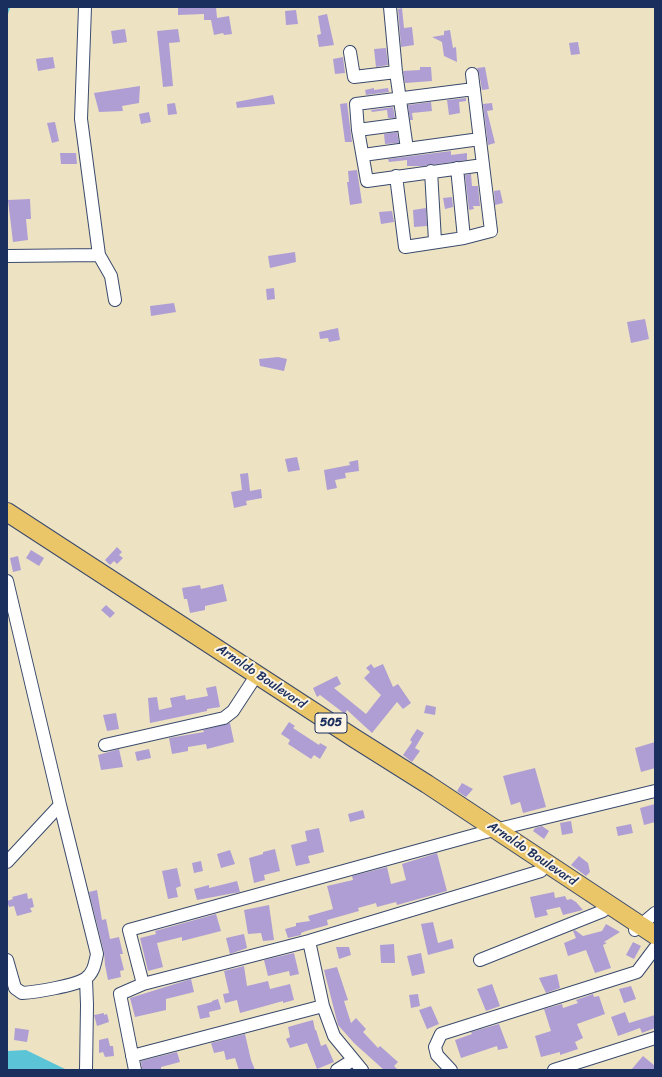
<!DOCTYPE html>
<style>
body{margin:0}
#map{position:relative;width:662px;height:1077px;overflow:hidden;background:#ede3c3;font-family:Sriracha,sans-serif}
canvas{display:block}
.frame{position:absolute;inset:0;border:8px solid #1b2f5e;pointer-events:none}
</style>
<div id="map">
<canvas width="662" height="1077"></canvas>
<div class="frame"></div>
</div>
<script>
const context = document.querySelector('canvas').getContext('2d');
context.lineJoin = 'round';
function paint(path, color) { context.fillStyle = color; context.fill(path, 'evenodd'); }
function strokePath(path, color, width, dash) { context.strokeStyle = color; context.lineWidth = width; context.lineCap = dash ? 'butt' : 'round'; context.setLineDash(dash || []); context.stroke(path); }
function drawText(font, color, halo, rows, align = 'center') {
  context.font = font + ' Sriracha,sans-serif'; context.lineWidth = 4; context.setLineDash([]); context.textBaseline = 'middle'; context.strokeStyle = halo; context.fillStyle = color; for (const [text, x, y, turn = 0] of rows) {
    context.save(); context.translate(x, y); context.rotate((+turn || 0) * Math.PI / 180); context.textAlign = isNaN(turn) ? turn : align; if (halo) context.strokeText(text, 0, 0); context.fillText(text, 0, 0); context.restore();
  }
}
paint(new Path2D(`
 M26 1050 67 1070H7V1051Z`), '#5bc4d7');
strokePath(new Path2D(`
 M7 13 9 7`), '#5bc4d7', 2.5);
paint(new Path2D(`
 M178 7H216L217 18 229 16 232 34 224 35 223 33 214 35 211 20H204V14L178 15Z
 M402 8 404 28 412 27 414 45 401 47 398 9Z
 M296 10 298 24 286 25 285 11Z
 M327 14 334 45 319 47 317 35 321 34 318 16Z
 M125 29 127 42 113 44 111 31Z
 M178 29 180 42 169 43 173 86 163 87 157 31Z
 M450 30 453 48 456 47 457 62 444 56 442 42 432 37 444 35V31Z
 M578 42 580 54 571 55 569 43Z
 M386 48 388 65 376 67 374 49Z
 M53 57 55 68 38 71 36 59Z
 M343 57 345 73 335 74 333 59Z
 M420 67H431L432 81 405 83 403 71 420 70Z
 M485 67 489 89 482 90 479 73 477 68Z
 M140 86 139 103 122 106 123 111 99 112 94 93Z
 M374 88V90L388 88 389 92 366 95 365 90Z
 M273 95 275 104 237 108 236 102Z
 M466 98V101L459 102 460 113 449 115 447 100Z
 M431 102 432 111 412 113 413 120H410L408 105Z
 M175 103 177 114 168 115 167 104Z
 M347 103 352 142H345L340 104Z
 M492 103 493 110 487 111 495 143 488 145 483 104Z
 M393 107 395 118H388L387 110 372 112 371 110Z
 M149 112 151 122 141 124 139 114Z
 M55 122 59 141 52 143 47 123Z
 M397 132 399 143 385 144 384 134Z
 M451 151V155L467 153V160L423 166H407V160L389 162 388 159Z
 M60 153H76L77 164H61Z
 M357 170 362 203 350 205 347 182H349L348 171Z
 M471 174 472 186H478L480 206H473L474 209 469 210 465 175Z
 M500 190 503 203 495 205 494 191Z
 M452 197 453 207 445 209 443 198Z
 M30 199 31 219H26L28 240 13 242 8 200Z
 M426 208 427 226 414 227 413 210Z
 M392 211 394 222 381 224 379 212Z
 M295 252 296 262 270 268 268 256Z
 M274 288 275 299 267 300 266 289Z
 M174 303 176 312 151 316 150 306Z
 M645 319 649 339 631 343 627 322Z
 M338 328 340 340 329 342 328 338 320 339 319 332Z
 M278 357 287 359 284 371 260 366 259 359Z
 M297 457 300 470 288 472 285 459Z
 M358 460 359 471 345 473 346 478 335 480 337 488 327 490 324 470 350 465 349 462Z
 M248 473 250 491 261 489 262 498 246 501 247 505 234 508 231 492 242 490 240 474Z
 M117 547 122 552 119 555 123 558 117 564 114 561 110 565 105 560Z
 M31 550 44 558 39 566 26 558Z
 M18 556 21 570 13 572 10 558Z
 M223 584 227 601 205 606V610L190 613 187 599H184L182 588 200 585 201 589Z
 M106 605 115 613 110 618 101 610Z
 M371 664 374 668 383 664 393 687 398 684 411 703 403 709 397 702 372 733 347 710 345 714 320 695 317 697 313 688 337 676 341 684 334 688 366 714 381 695 364 678 370 672 366 668Z
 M216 686 220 707 207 709V711L150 723 148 698 157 697 159 710 172 707 170 698 185 695 186 700 208 696 206 688Z
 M426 705 436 707 435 715 424 713Z
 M116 713 119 729 107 731 103 715Z
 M289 722 295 726 293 728 319 745 320 743 327 747 320 759 314 755 311 759 288 744 290 740 281 734Z
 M230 723 234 742 207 749 206 744 188 747V751L172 754 169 738 204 732 203 730Z
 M417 729 424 733 415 748 420 751 412 762 403 755 412 742 410 740Z
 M655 742V768L641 772 635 748Z
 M119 749 123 767 101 770 98 755Z
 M149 749 151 758 137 761 135 752Z
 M535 768 546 807 523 813 520 802 511 805 503 776Z
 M462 783 473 789 466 797 457 791Z
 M655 804V822L644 825 640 808Z
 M363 810 365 818 350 822 348 814Z
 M571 821 573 833 562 835 560 823Z
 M631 824 633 833 618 836 616 827Z
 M542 826 549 831 544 839 533 831 535 828Z
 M319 828 324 852 308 856 310 863 296 866 291 845 307 841 305 831Z
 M275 849 280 871 264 875 265 880 254 883 249 858 263 854V852Z
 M230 850 235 864 221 868 217 854Z
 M437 853 447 891 397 905 396 902 377 907 376 903 358 908 359 911 327 920 328 925 306 931 301 933V935L288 938 285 929 296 926V923L310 921 308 916 333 909 327 886 353 880 352 876 387 867 391 884 406 880 402 864Z
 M579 856 588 863 590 872 586 876 571 865Z
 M201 861 203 871 194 873 192 863Z
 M177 868 181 886 176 888 178 897 168 899 162 871Z
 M237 881 240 892 197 900 194 889 209 885V888Z
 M97 890 102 920 106 919 110 939 119 937 123 954H120L124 970 120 971 121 977 108 980 105 965 104 952 89 892Z
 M554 892 555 898 565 896 567 900 571 899 576 902 583 910 563 915 560 907 546 910 548 915 535 918 530 897Z
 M27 893 28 899 32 898 34 907 30 908 32 912 17 916 14 906 9 907 7 901 13 899 12 897Z
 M269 905 274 940 263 941 261 933 248 934 244 910Z
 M216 914 221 931 182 941V937L157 943 163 967 148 971 140 938 156 934 155 931Z
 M433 922 438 943 452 939 454 948 428 955 421 924Z
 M606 924 620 932 604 942 607 943 603 945 611 968 595 973 586 950 568 956 564 943 576 938 573 931 575 930 583 936 602 931Z
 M244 934 247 948 230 954 226 938Z
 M633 942 641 946 634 959 626 955Z
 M394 944 395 963H381L380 945Z
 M336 947H349L351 955 339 959Z
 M294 953 299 974 290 976 289 971 268 976 264 960Z
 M421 953 425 973 412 976 407 956Z
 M244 966 247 986 268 981 270 989 290 984 294 1000 283 1003V1001L240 1013 237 1000 225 1003 223 994 229 993 224 971Z
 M337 967 348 1000 344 1001 351 1023 356 1018 366 1029 363 1032 378 1048 380 1046 398 1062 394 1066 398 1070H384L354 1043 338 1025 324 970Z
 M557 974 560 988 546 993 539 978Z
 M191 979 194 992 166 999V1010L135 1017 130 998Z
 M492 984 500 1006 486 1011 477 989Z
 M631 986 636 999 624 1003 619 989Z
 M418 994 420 1006 411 1008 409 995Z
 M593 994 594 997 599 996 605 1014 577 1024 583 1038 575 1042 578 1049 560 1055V1052L541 1057 535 1036 551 1031 544 1009 562 1004 563 1008 578 1003 576 1000Z
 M218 999 221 1009 209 1012 210 1017 200 1019 197 1006 212 1002V1001Z
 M431 1006 439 1024 427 1029 419 1010Z
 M625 1012 629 1023 655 1015V1028L642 1033 640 1028 618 1036 611 1017Z
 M104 1013V1015L107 1014 109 1022 97 1026 94 1015Z
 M313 1020 315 1030H316L321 1046 326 1044 334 1062 317 1069 307 1043 290 1048 286 1039 290 1037 288 1027Z
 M499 1024 508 1048 498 1050 497 1046 461 1058 455 1040 472 1034 471 1032Z
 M15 1028 29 1030 27 1042 14 1040Z
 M245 1034 251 1060 255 1070H239L235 1058 226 1060 224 1051 214 1053 211 1043Z
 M108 1038 110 1046H113L114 1056 105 1057 103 1052 99 1053V1040Z
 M177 1052 180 1062 161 1067V1070H142L141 1061Z
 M643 1056 655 1066V1070H631Z`), '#af9ed3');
const minor = new Path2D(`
 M390 7 396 72 407 149
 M350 52 354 77 396 72
 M474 89 356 104 358 130 367 181 483 165
 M358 130 403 124
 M363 155 480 139
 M457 168 464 238
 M431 171 435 241
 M396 176 405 247 464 238 491 231 472 74
 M99 255 111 276 115 300
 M7 256 99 255 81 119 85 7
 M7 581 60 805 7 862
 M105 745 224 718 233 711 252 682
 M635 930 655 913
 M309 941 323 1006 334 1036 362 1070
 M7 960 15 988 22 993C36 992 74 986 85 979 94 973 95 963 97 954L60 805
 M480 960 603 911
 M86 979 87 1005 86 1070
 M143 984 129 930 482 833 655 791
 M132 1056 323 1006
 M135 1070 120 994 143 984 309 941 541 871
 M337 1070 353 1060
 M451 1070 437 1055 435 1047 441 1034 637 972 655 948
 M554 1070 655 1038`);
const highway = new Path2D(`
 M7 512 354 738 427 784 655 935`);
strokePath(minor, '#3a4a6d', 14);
strokePath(highway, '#3a4a6d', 20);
strokePath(minor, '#fff', 12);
strokePath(highway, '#ebc669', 18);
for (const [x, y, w] of [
 [331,723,32]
]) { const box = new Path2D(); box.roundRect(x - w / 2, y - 10, w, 20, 3); context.fillStyle = '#fcf5e5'; context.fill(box); strokePath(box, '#1b2f5e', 1); }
drawText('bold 12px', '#1b2f5e', null, [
 ["505",331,723]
]);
drawText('13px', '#1b2f5e', '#fcf5e5', [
 ["Arnaldo Boulevard",261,677,34],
 ["Arnaldo Boulevard",532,854,34]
]);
</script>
